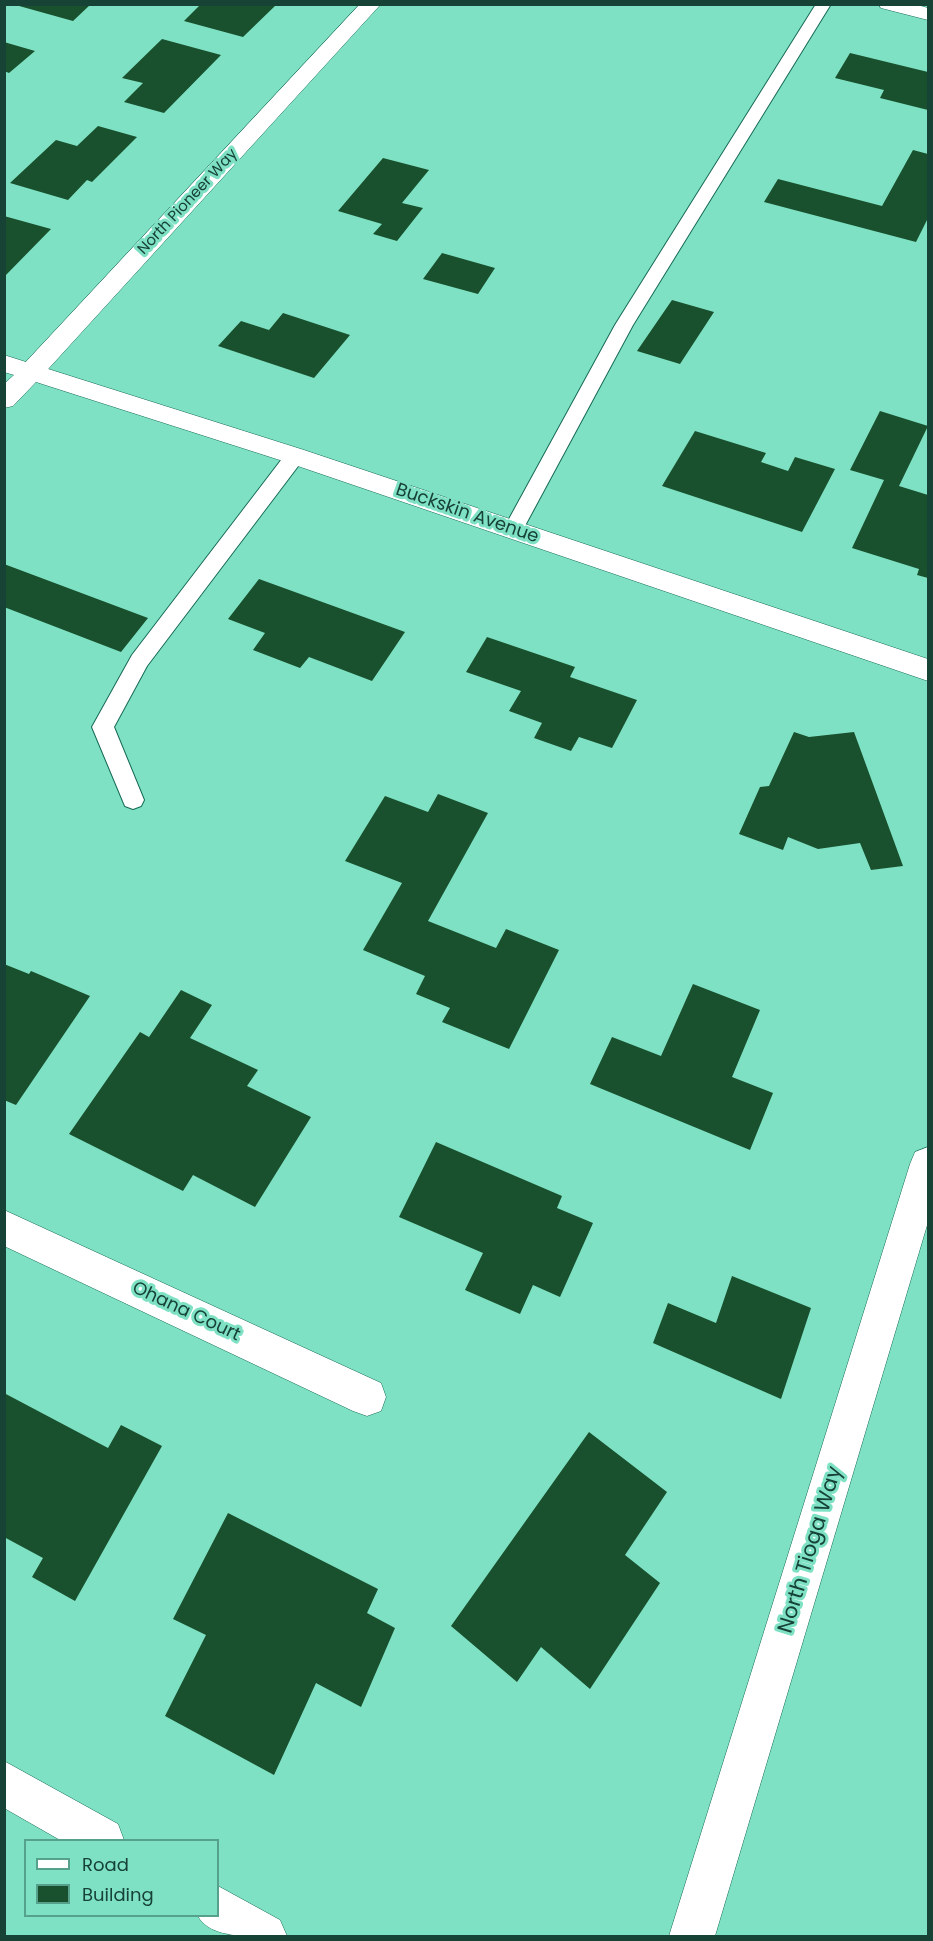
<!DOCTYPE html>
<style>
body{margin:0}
#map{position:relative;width:933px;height:1941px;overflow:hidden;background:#7ee1c3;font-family:Poppins,sans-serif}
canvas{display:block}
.frame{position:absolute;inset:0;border:6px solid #174236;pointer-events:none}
.legend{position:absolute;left:24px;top:1839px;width:195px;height:78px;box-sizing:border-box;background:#7ee1c3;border:2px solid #55a18b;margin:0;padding:8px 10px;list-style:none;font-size:18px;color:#174236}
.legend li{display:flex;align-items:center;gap:12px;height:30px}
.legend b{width:30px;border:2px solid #55a18b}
</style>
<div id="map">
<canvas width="933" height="1941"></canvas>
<div class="frame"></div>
<ul class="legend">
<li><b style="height:8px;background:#fff"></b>Road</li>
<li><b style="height:16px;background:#19502d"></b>Building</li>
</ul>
</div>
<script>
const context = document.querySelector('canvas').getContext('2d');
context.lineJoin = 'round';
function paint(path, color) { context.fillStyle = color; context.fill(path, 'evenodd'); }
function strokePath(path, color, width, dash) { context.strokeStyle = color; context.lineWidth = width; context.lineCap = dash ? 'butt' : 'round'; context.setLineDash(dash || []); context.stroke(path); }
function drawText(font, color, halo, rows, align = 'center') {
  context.font = font + ' Poppins,sans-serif'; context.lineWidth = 6; context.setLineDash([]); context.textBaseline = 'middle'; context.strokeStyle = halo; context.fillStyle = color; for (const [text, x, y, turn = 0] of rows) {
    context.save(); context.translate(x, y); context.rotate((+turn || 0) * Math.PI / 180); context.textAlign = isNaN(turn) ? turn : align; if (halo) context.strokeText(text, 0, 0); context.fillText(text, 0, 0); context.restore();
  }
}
paint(new Path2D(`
 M12 4H91L73 21Z
 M201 4H277L243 37 184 21Z
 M162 39 221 55 164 113 124 102 143 83 122 78Z
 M4 42 35 51 9 73 4 71Z
 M850 53 928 72V110L880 98 884 90 835 78Z
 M98 126 137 137 92 182 87 180 68 200 10 183 56 140 77 146Z
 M913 150 928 154V218L916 242 764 202 778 179 882 206Z
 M383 158 429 170 402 203 423 208 397 241 373 234 382 224 338 211Z
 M4 216 51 229 4 277Z
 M442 253 495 268 478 294 423 279Z
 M672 300 714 312 680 364 637 351Z
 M283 313 350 335 314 378 218 346 241 321 269 330Z
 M880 411 928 426 899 486 928 495V578L917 575 919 569 852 548 884 480 850 470Z
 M695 431 766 453 761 462 788 471 795 457 835 469 802 532 662 486Z
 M4 564 148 618 121 652 4 607Z
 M259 579 405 632 372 681 309 657 300 668 253 650 265 633 228 619Z
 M487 637 575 667 570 677 637 700 612 748 579 737 571 751 534 738 542 723 509 711 521 691 466 672Z
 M794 732 809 737 854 732 903 866 871 870 860 843 818 849 788 837 783 850 739 834 760 787 769 786Z
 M438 794 488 813 428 921 496 948 506 929 559 950 509 1049 442 1022 450 1008 416 994 425 976 363 950 402 883 345 861 385 796 428 812Z
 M4 964 29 974 31 971 90 996 16 1105 4 1100Z
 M693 984 760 1010 732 1077 773 1093 750 1150 590 1084 612 1037 661 1056Z
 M181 990 212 1005 190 1038 258 1070 247 1086 311 1117 255 1207 193 1175 183 1191 69 1134 140 1032 149 1037Z
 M436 1142 562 1196 557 1208 593 1223 560 1297 533 1285 520 1314 465 1290 483 1253 399 1217Z
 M732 1276 811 1308 781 1399 653 1343 668 1303 716 1323Z
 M4 1393 108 1448 121 1425 162 1446 75 1601 32 1577 43 1558 4 1537Z
 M589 1432 667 1492 625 1555 660 1583 590 1689 541 1647 517 1682 451 1626Z
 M228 1513 378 1589 367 1613 395 1628 361 1707 316 1683 274 1775 165 1716 206 1635 173 1619Z`), '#19502d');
const service = new Path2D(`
 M816 4H831L633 325 520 535H506L503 530 615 325Z
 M295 450 302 451 304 456 302 461 147 666 114 727 144 800 141 806 133 809 125 806 92 727 132 655 288 451Z`);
const minor = new Path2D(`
 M360 4H381L40 378 31 380 22 378 19 372 22 366Z
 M928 1147V1222L715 1936H669L910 1164 915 1152Z
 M4 1210 381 1383 386 1397 381 1411 367 1416 353 1411 4 1246Z
 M4 1761 118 1824 124 1840H60L4 1808Z
 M218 1886 280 1920 287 1936C259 1936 211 1941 198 1916H218Z`);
const tertiary = new Path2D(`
 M878 4H914L928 8V20L881 8Z
 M4 355 304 450 928 659V681L286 462 36 382 13 406 4 408V384L14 375 4 372Z`);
strokePath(service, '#166955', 2);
strokePath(minor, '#166955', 1);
strokePath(tertiary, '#166955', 1);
paint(service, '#fff');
paint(minor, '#fff');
paint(tertiary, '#fff');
drawText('15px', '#174236', '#7ee1c3', [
 ["North Pioneer Way",188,202,-47]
]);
drawText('18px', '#174236', '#7ee1c3', [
 ["Buckskin Avenue",467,514,19],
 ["Ohana Court",186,1312,25]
]);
drawText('21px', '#174236', '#7ee1c3', [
 ["North Tioga Way",811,1550,-73]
]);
</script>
